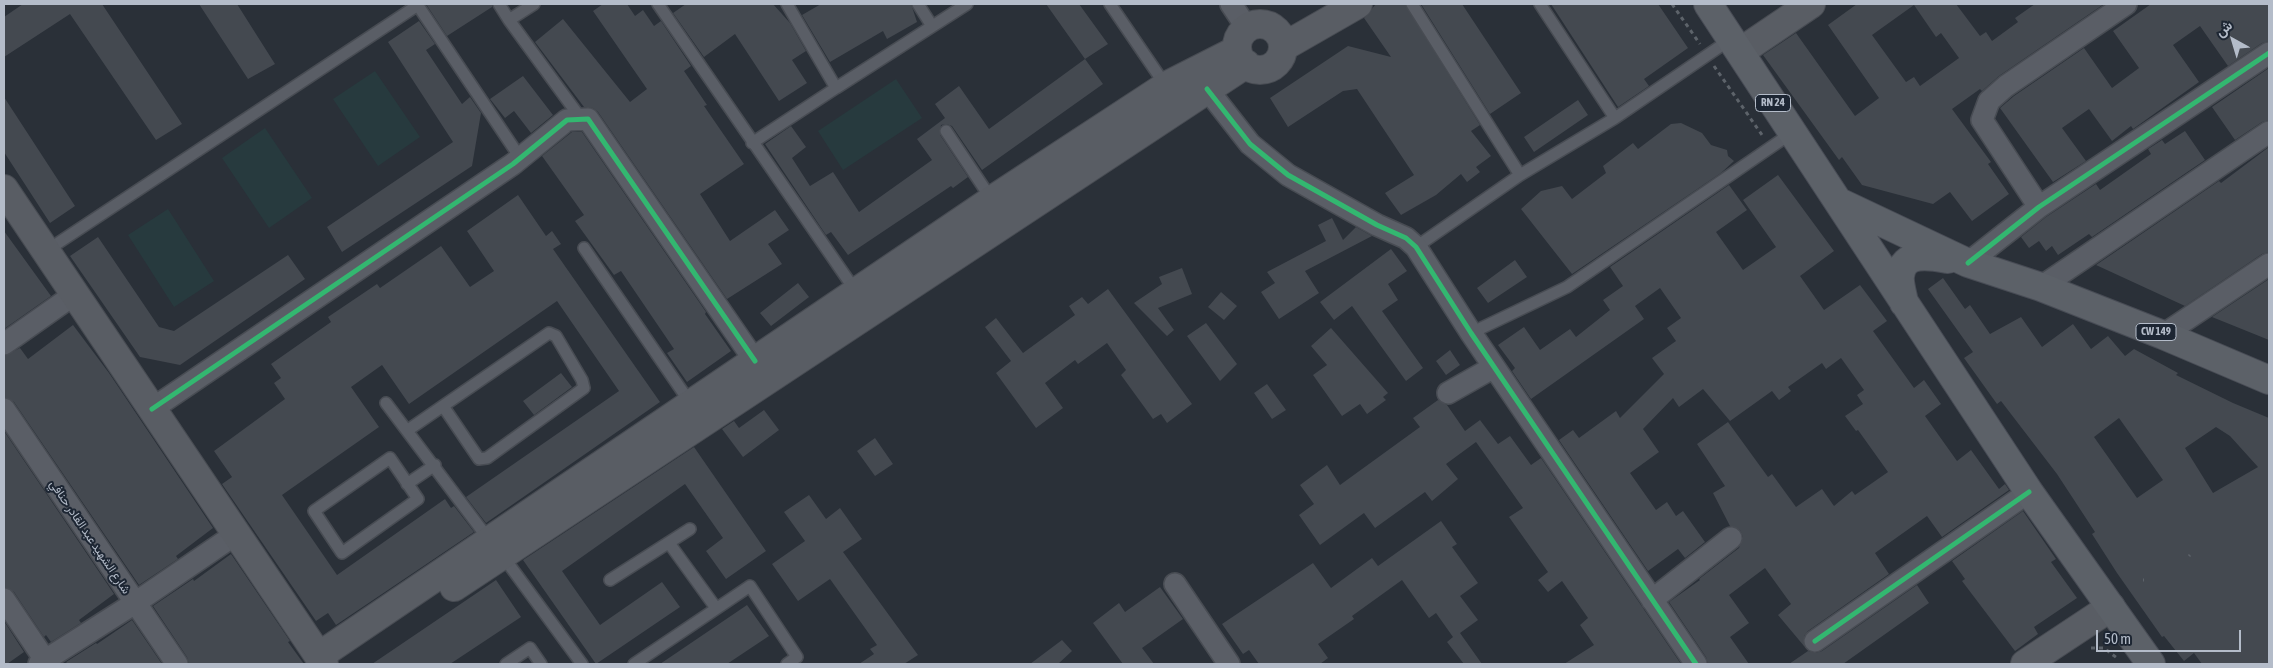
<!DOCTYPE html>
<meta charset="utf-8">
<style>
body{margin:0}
#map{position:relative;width:2273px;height:668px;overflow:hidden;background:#2a3038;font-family:"Asap Condensed",Vazirmatn,sans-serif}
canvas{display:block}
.frame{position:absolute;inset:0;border:5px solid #b4bcc9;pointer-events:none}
.north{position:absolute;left:2208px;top:15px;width:50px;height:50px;-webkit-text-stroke:4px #1d2633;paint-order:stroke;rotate:321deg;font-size:14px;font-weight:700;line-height:20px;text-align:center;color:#b4bcc9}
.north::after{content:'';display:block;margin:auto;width:18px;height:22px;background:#b4bcc9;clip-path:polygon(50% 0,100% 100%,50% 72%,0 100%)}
.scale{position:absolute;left:2096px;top:630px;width:145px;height:22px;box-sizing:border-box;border:2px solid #b4bcc9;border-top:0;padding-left:6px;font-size:15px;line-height:18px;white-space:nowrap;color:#b4bcc9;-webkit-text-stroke:4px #1d2633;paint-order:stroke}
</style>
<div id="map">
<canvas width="2273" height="668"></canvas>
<div class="frame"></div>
<div class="north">ش</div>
<div class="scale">50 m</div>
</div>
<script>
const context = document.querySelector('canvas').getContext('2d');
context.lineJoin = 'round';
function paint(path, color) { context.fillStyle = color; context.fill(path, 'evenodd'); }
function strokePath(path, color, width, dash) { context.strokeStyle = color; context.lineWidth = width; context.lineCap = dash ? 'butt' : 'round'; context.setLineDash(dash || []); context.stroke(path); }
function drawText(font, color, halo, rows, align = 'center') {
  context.font = font + ' "Asap Condensed",Vazirmatn,sans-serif'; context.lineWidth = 4; context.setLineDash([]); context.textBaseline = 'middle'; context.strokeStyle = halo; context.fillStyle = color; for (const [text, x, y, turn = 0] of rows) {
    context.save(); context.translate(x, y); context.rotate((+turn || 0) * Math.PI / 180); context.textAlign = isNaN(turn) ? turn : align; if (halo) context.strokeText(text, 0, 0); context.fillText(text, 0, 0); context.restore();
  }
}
paint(new Path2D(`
 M375 71 420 137 378 166 333 99Z
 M896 79 922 118 843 170 818 131Z
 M265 128 312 198 269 228 222 158Z
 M168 209 214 281 174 307 128 235Z`), '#273a3e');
paint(new Path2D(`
 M23 4H102L182 124 156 140 70 14 4 57V17Z
 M199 4H237L275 64 248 79Z
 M426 4H492V7L447 36Z
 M603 4H627L635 16 643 10 654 26 661 21 691 66 684 71 707 105 704 106 744 164 700 194 730 241 775 210 789 230 768 244 782 264 727 299 598 112 593 108 584 107 535 42 563 19 630 102 647 89 593 11Z
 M686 4H773L790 23 806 51 792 60 807 83 779 101 735 34 704 57 673 13Z
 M821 4H911L917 22 887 39 883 31 830 62 802 15Z
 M1046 4H1079L1108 44 1085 59Z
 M1376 4H1405L1480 125 1471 131 1491 156 1476 167 1480 172 1467 182 1461 174 1436 195 1401 215 1385 193 1414 175 1357 89 1343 91 1288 127 1270 98 1348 46 1391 57 1364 18Z
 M1421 4H1462L1521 93 1490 114Z
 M1551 4H1658L1688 48 1644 79 1649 86 1618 107Z
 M1857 4H1956L1980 36 1986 32 1992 41 2018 22 2015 18 2035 4H2104L1999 76 1982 91 1980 89 1952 109 1991 162 1988 164 2009 194 1972 221 1950 192 1933 204 1862 185 1842 157 1839 160 1763 55 1796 33 1855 116 1879 98 1828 25ZM1914 5 1936 37 1941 33 1959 58 1920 86 1914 77 1906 82 1872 35Z
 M2151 4H2269V41L2262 43 2228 66 2200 26 2173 45 2199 82 2133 129 2131 126 2112 141 2089 109 2062 128 2086 161 2053 182 2000 108 2014 96 2084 48 2112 88 2139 68 2113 31Z
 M419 21 435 44 426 50 462 104 470 97 481 113 472 166 342 252 327 227 453 142 388 42Z
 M1085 59 1103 84 982 170 952 126 946 124 941 125 940 135 968 177 953 188 951 186 848 255 831 232 826 235 765 144 791 126 806 147 792 158 810 186 833 172 859 212 932 160 917 139 945 118 935 104 959 86 989 129Z
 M2269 68V120L2262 122 2235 140 2212 107Z
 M523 76 553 115 531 133 514 111 505 118 490 99Z
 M4 97 75 206 50 223 4 152Z
 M1578 100 1588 115 1534 152 1524 137Z
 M1681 123 1702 133 1711 145 1727 150 1728 156 1734 161 1721 173 1572 274 1521 209 1541 191 1562 186 1572 199 1606 173 1603 166 1633 143 1638 149 1671 124Z
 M2185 131 2205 160 2092 237 2089 234 2058 255 2052 246 2046 251 2039 241 2029 248 2021 237 2046 217 2096 184 2100 190 2151 154 2148 149 2162 140 2165 144Z
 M572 132H582L706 312 705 314 731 351 687 382 667 353 674 349 621 271 614 275 575 221 584 215 542 156Z
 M2269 147V252L2262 254 2185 306 2096 265 2219 181 2221 183Z
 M1778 175 1834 251 1800 276 1824 310 1860 285 1887 321 1873 331 1914 388 1924 380 1941 404 1925 416 1957 461 1971 450 1999 489 2005 484 2009 490 1942 537 1927 516 1875 553 1889 574 1808 631 1804 636V646L1778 615 1791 604 1765 568 1729 595 1749 623 1730 637 1749 664H1708L1706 657 1669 602 1700 580 1699 579 1739 548 1743 537 1740 530 1730 526 1713 493 1725 486 1697 444 1728 422 1768 477 1772 474 1796 507 1822 489 1834 506 1852 491 1855 495 1888 472 1858 430 1856 431 1845 416 1863 404 1857 395 1864 390 1841 358 1826 369 1822 363 1788 387 1791 391 1779 400 1772 391 1730 421 1703 389 1679 407 1673 398 1643 429 1659 452 1630 473 1656 510 1667 502 1676 516 1683 511 1705 542 1685 558 1678 549 1648 571 1559 440 1573 430 1579 438 1616 411 1620 418 1664 374 1652 358 1676 341 1667 328 1681 318 1660 288 1635 306 1644 319 1531 399 1512 371 1515 368 1498 345 1524 327 1540 350 1570 329 1576 337 1610 310 1603 300 1623 286 1610 267 1729 185 1747 210 1716 232 1743 270 1776 247 1743 200Z
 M518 195 546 236 552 231 561 244 553 249 660 402 486 523 466 497 619 391 557 301 409 404 382 365 351 387 379 427 282 495 337 575 445 499 451 508 454 506 474 532 336 625 328 613 316 621 222 484 232 477 214 451 285 399 274 383 281 378 271 364 331 322 328 317 377 284 380 288 441 246 470 287 494 271 467 231Z
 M1332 218 1343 240 1356 227 1372 236 1305 271 1319 293 1279 319 1261 292 1275 283 1267 272 1326 241 1318 225Z
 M4 231 51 296 4 329Z
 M98 237 159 327 174 331 288 255 305 279 180 365 140 357 70 256Z
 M1391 249 1407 271 1388 284 1398 300 1382 311 1423 368 1406 381 1352 306 1334 320 1320 302Z
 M1515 260 1527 277 1488 303 1477 288Z
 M1182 268 1192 294 1158 308 1174 330 1167 336 1134 303 1162 284 1159 277Z
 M1943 278 1965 309 1970 305 1990 334 2021 317 2042 347 2073 324 2091 349 2108 336 2125 356 2134 349 2178 373 2176 375 2233 403 2269 418V664H2202L2194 653 2184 661 2164 636 2162 637 2117 573 2092 534 2095 532 2057 474 2001 401 1997 404 1964 358 1973 352 1928 289ZM2119 418 2163 480 2137 498 2094 437ZM2216 427 2230 436 2258 467 2213 493 2185 448Z
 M2269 279V340L2212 317Z
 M798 283 809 297 771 326 760 313Z
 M1108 289 1192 404 1167 423 1161 414 1153 419 1121 375 1126 370 1107 343 1078 364 1075 360 1045 383 1063 408 1036 428 996 373 1011 361 985 327 996 318 1023 353 1075 315 1069 306 1082 297 1088 304Z
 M1221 292 1237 306 1224 320 1208 307Z
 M1206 323 1237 364 1220 381 1187 336Z
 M73 325 109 373 213 528 176 556 178 559 139 585 14 402 4 397V356L20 348 28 359Z
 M1331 328 1388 393 1383 397 1386 400 1367 414 1360 404 1342 416 1313 375 1327 365 1311 346Z
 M1450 350 1460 365 1446 375 1436 361Z
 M561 373 572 387 534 415 523 401Z
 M1267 384 1286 410 1272 419 1254 393Z
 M1438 400 1447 405 1465 431 1480 420 1498 444 1510 436 1531 465 1541 458 1681 664H1564L1594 645 1580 625 1588 618 1562 581 1548 592 1538 580 1548 572 1509 517 1523 508 1476 442 1446 464 1458 479 1432 501 1425 492 1375 528 1364 513 1320 545 1299 515 1314 504 1300 485 1327 465 1340 485 1420 427 1413 418Z
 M764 410 779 430 743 457 722 429 734 421 739 428Z
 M4 431 114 594 79 620 81 623 51 642 46 635 44 637 14 592 4 587Z
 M875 438 893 464 875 476 857 451Z
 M694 447 766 551 726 579 706 551 723 538 685 484 562 571 600 625 662 582 680 607 596 664 523 560Z
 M809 495 826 519 840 508 862 539 843 552 918 655 904 664H859L874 654 870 649 877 645 830 579 798 601 772 564 805 541 784 512Z
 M2023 511 2056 559 2051 562 2077 598 2034 627 2038 634 2015 651 1962 581 1965 579 1952 561Z
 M1441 521 1457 544 1452 547 1478 583 1460 596 1478 620 1460 633 1482 664H1464L1447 642 1453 637 1436 613 1429 618 1402 580 1352 616 1354 619 1318 644 1328 658 1320 664H1259L1249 650 1243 654 1222 624 1313 563 1331 588 1372 558 1378 566Z
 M231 554 290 641 288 642 304 664H189L187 657 153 606 193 579 194 581Z
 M496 580 521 617 450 664H372Z
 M1917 585 1929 603 1843 664H1789L1808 651 1816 653 1822 651Z
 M1160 587 1183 619 1142 648 1154 664H1123L1093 623 1119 603 1125 612Z
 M747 605 769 636 727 664H660Z
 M132 620 162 664H68L66 662 96 643 97 644Z
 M4 621 24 652 7 664H4Z
 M1062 640 1072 651 1058 664H1030Z`), '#444950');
const service = new Path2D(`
 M417 4 521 159
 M499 4 509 20
 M534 4 509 20 582 120
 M658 4 857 293
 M787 4 836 88 967 4
 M918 4 932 26
 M1110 4 1166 86
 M1412 4 1520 175
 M1540 4 1615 118
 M946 131 992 200
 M752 143 836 88
 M1416 247 1520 175 1615 118 1731 39
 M584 248 691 404
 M46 251 418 5
 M1471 333 1567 287 1793 132
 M386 403 490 541
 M408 430 549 333 556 336 582 380 584 388 487 458 479 459 443 406
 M390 458 418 499 342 553 314 511Z
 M407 484 435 465
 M669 543 716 608
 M502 555 582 664
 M610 580 690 529
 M506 664 530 648 541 664
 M634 664 750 586 797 657 787 664`);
const minor = new Path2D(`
 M1231 4 1247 28
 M1207 89 1250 144 1288 175 1377 225 1406 238 1416 247 1471 333 1696 664
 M2039 207 1982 120 1989 101 2006 86 2126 4
 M1968 263 2039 207 2269 53
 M2041 287 2269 132
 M2163 335 2269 264
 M4 344 75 294
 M1448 393 1494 367
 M4 409 177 664
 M152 409 513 164 567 120 588 119 755 361
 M1175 584 1229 664
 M4 599 45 660
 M1652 600 1731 538
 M1815 641 2029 492
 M39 664 135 603 236 534`);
const secondary = new Path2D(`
 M1237 47a23 23 0 1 1 46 0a23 23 0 1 1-46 0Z
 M1283 47 1358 4
 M1740 52 1811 4
 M4 189 324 664
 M454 587 1246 64
 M319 656 992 200 1166 86 1237 50
 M2025 664 2111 607`);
const primary = new Path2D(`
 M1708 4 2029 492 2151 664
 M1839 202 1968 263 2041 287 2163 335 2269 380
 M1904 303C1903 295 1899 284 1900 276 1903 250 1931 256 1948 259`);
strokePath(service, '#484c53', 14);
strokePath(minor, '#484c53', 24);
strokePath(secondary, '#484c53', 30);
strokePath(primary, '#484c55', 30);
strokePath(new Path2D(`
 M1672 4 1700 44
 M1714 66 1762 135
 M2189 556 2190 555
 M2143 580H2144
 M2091 648H2104L2117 658`), '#5d636a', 3, [4, 4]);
strokePath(service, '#5a5e66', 11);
strokePath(minor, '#5a5e66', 21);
strokePath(secondary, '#595d64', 28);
strokePath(primary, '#5c6168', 28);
strokePath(new Path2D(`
 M1207 89 1250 144 1288 175 1377 225 1406 238 1416 247 1471 333 1696 664
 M1968 263 2039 207 2269 53
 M152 409 513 164 567 120 588 119 755 361
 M1815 641 2029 492`), '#33b770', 5);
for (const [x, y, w] of [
 [1773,103,35],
 [2156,332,40]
]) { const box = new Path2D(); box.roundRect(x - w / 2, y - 8.5, w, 17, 4); context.fillStyle = '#1d2633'; context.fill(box); strokePath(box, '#b4bcc9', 1); }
drawText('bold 11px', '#b4bcc9', null, [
 ["RN 24",1773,103],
 ["CW 149",2156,332]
]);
drawText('12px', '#b4bcc9', '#1d2633', [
 ["شارع الشهيد عبد القادر حنافي",90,537,56]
]);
</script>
